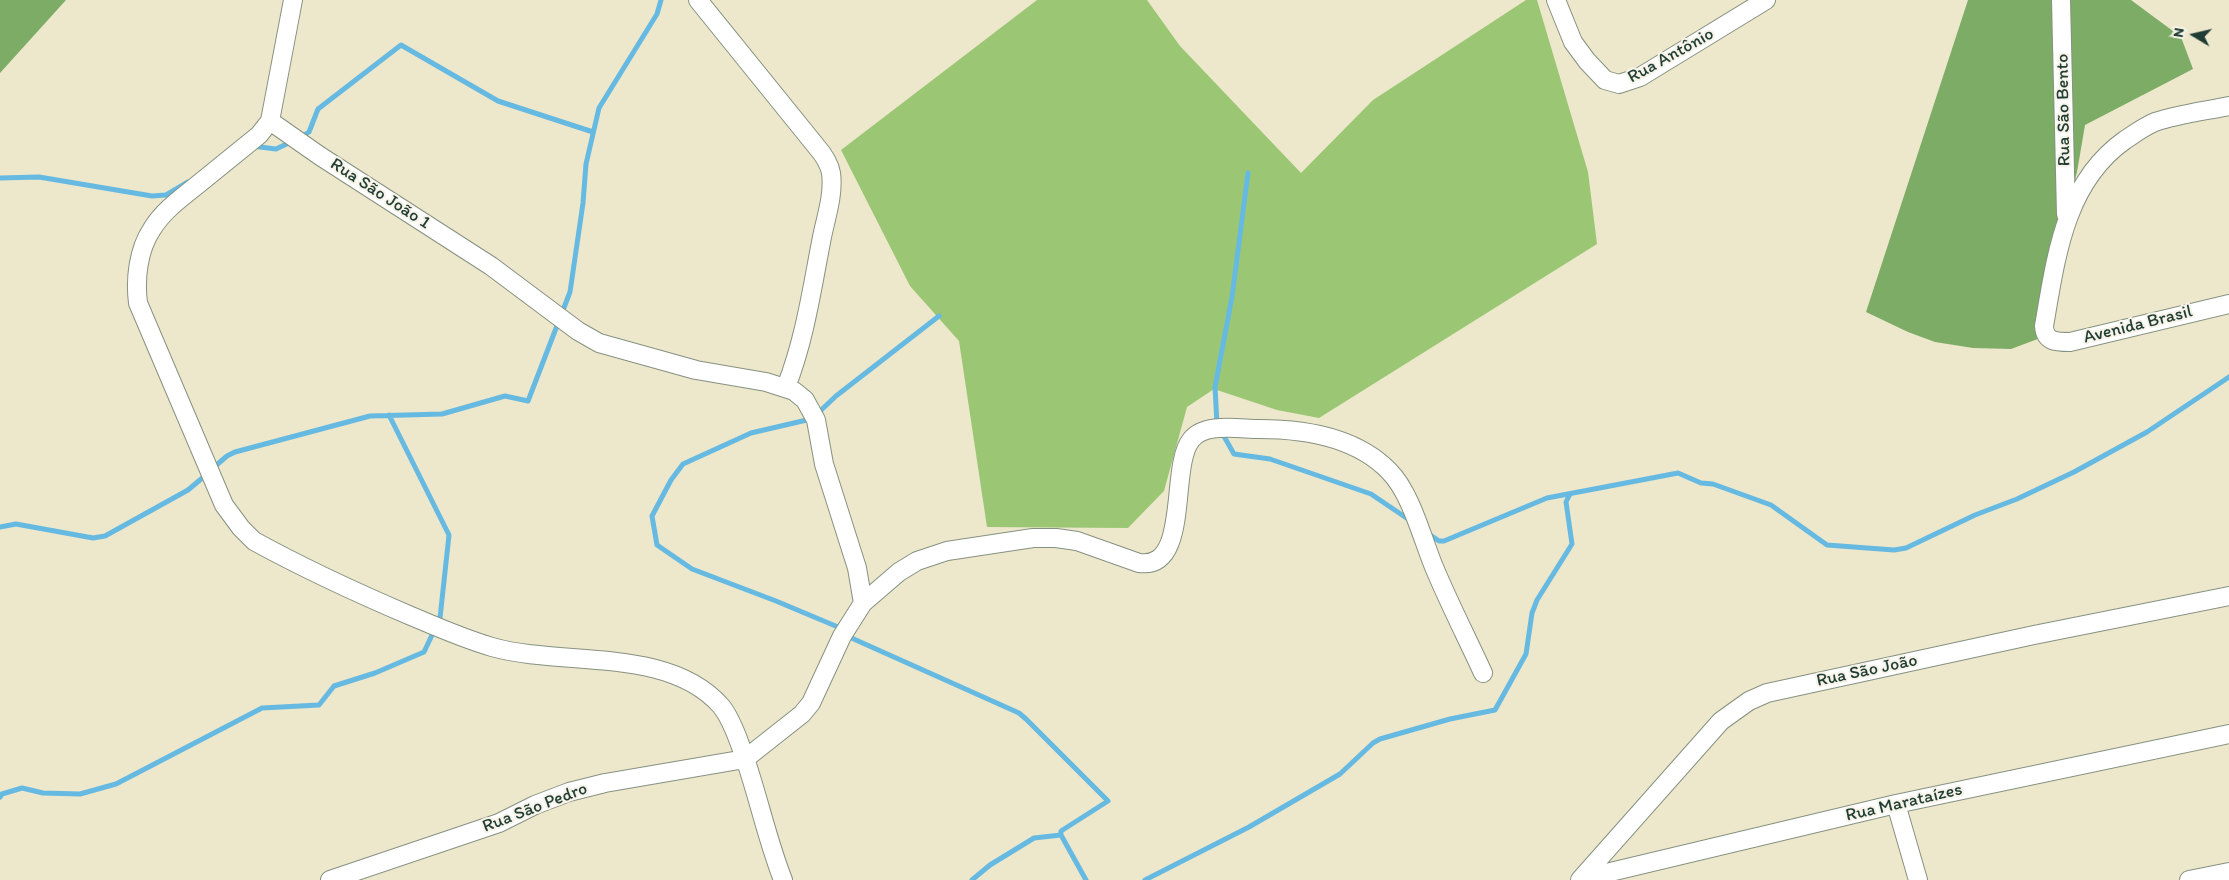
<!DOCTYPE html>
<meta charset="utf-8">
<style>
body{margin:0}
#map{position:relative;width:2229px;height:880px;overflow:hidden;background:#ede7cc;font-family:Itim,sans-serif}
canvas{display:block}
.north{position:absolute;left:2169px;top:10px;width:50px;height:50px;-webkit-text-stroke:4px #f7f3e8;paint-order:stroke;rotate:279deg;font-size:14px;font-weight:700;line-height:20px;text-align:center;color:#1f3d34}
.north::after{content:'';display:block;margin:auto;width:18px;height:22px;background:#1f3d34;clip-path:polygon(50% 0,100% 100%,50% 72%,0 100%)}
</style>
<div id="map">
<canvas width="2229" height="880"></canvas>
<div class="north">N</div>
</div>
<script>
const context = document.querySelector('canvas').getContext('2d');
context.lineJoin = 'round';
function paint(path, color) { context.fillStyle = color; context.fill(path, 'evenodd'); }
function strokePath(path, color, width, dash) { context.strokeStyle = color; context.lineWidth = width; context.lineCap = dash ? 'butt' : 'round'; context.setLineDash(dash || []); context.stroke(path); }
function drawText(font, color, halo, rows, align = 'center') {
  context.font = font + ' Itim,sans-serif'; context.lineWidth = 4; context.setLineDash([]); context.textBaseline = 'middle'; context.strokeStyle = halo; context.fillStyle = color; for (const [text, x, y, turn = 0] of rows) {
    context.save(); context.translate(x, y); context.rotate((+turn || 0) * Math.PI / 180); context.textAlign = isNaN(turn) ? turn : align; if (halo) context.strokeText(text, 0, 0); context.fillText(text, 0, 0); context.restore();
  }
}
paint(new Path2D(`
 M1037 0H1147L1180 46 1301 173 1373 100 1526 0H1537L1588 172 1597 244 1319 418 1277 410 1214 389 1187 407 1164 491 1128 528 987 527 959 341 910 286 841 150Z`), '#9bc774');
paint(new Path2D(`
 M0 0H66L0 73Z
 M1968 0H2131L2181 37 2193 69 2085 125 2077 172 2050 273 2051 334 2011 349 1973 348 1935 342 1908 332 1866 312Z`), '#7cac66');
strokePath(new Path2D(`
 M301 137 309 132 318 109 401 45 498 101 593 132
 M252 146 276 149 293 141
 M1248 173 1232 297 1215 387 1217 424 1234 454 1270 459 1371 494 1411 521
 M0 178 39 177 152 196 166 195 188 182
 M817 414 836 396 939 316
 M811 419 751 433 683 464 671 480 652 516 657 545 692 569 776 601 838 627 847 636 1019 713 1026 719 1108 801 1061 831V835L1086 880
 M213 468 227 456 235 452 370 416 442 414 505 396 528 401 570 292 583 203 586 164 599 108 657 14 661 0
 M0 527 16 524 93 538 105 536 188 490 207 474
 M1426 532 1439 541H1444L1547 498 1678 473 1701 483 1713 484 1771 505 1827 545 1894 550 1906 548 1975 515 2017 499 2074 472 2147 432 2229 377
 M0 797 2 794 22 788 43 793 80 794 116 784 262 708 319 705 334 686 375 673 424 652 440 618 449 535 389 415
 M972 880 990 865 1034 838 1061 835
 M1145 880 1249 827 1340 774 1373 743 1380 739 1450 719 1495 710 1526 654 1532 613 1537 600 1572 544 1566 502 1570 494`), '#66bae2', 5);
const street = new Path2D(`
 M293 0 270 121 259 135C238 152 217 169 196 186 180 199 163 211 152 229 138 250 135 279 138 303L224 505 241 528 254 541C305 569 357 593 411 616 437 627 464 639 492 647 563 667 668 646 721 706 730 717 736 733 741 747 757 790 766 837 783 880
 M698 0 816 146C823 154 829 162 831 173 834 194 826 217 822 237 812 288 805 339 786 387
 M1556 0 1573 42 1587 61 1605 80 1619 84 1640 77 1766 0
 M2061 0 2066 214
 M2229 106C2205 111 2178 114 2155 122 2145 126 2134 134 2125 140 2064 183 2056 258 2044 326 2045 342 2056 342 2070 342L2229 304
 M270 121 320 156 491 266 578 331 599 343 696 370 766 382 794 391 805 400 816 420 824 464 857 568 863 603
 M1896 804 1918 880
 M1581 879 1896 804 2229 734
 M330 880 499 823 535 805 569 792 605 783 745 759 802 714 811 703 842 636 863 603 899 572 917 561 947 551 1033 538H1056L1077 541 1139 563C1191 570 1169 467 1191 440 1204 422 1240 429 1259 429 1305 429 1356 437 1389 471 1411 493 1422 538 1434 567 1449 603 1467 638 1483 673
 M1580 880 1721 721 1749 701 1767 693 2034 635 2229 596
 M2189 880 2229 872`);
strokePath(street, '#869280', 20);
strokePath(street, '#fff', 18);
drawText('18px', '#1f3d34', '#f7f3e8', [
 ["Rua Antônio",1671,56,-29],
 ["Rua São Bento",2064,110,-91],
 ["Rua São João 1",380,194,33],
 ["Avenida Brasil",2138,325,-14],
 ["Rua São João",1867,671,-12],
 ["Rua Marataízes",1904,803,-13],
 ["Rua São Pedro",535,808,-21]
]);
</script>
